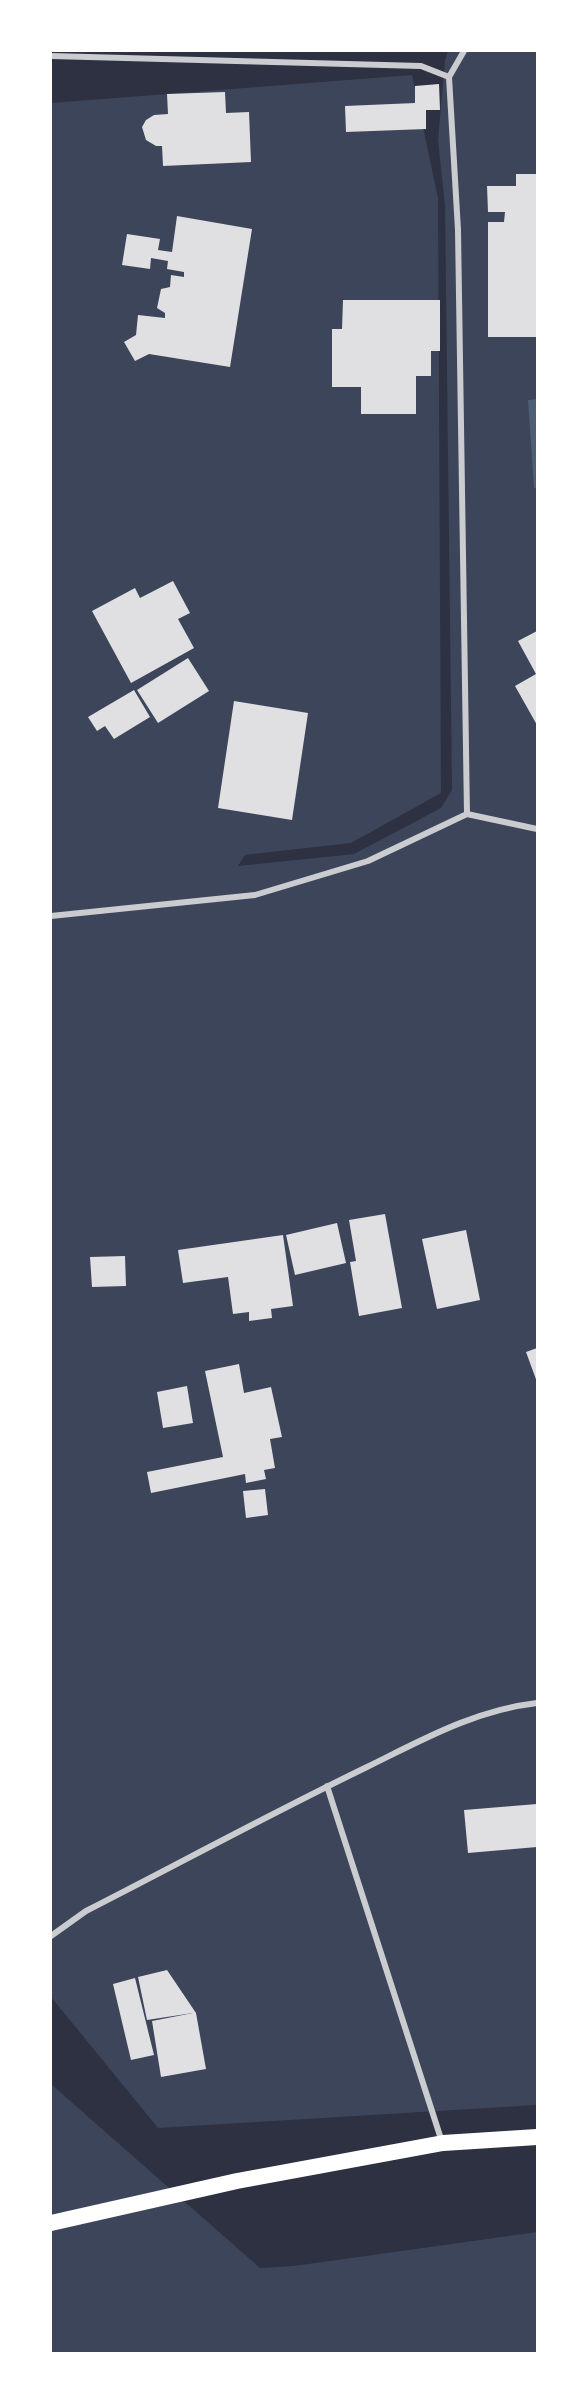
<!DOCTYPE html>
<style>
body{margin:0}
#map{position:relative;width:588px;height:2404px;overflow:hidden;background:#2d3142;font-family:"Libre Baskerville",serif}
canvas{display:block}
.frame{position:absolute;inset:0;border:52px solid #fff;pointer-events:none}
</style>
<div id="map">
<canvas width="588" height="2404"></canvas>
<div class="frame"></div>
</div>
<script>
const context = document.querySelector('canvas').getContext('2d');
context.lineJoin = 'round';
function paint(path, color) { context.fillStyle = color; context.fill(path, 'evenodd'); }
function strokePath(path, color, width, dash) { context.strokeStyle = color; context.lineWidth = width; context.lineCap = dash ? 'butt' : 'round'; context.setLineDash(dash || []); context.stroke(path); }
paint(new Path2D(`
 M448 51H537V2105L158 2128 51 1997V103L412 75 438 198 441 793 351 843 245 855 238 866 354 854 441 808 452 790 445 206 438 140 445 60Z
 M51 2084 260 2268 294 2266 537 2232V2353H51Z`), '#3c4559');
paint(new Path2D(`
 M537 399V488H534L528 400Z`), '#4f5d75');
paint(new Path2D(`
 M439 84 440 110H426V129L346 132 345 106 415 103V86Z
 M225 92 226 113 249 112 251 162 163 166 162 146H156L146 140 142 127 146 120 154 115 168 114 167 94Z
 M516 174H537V337H488V222H504L505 212H488L487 186H516Z
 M177 216 252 229 230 367 149 354 135 361 124 342 136 335 138 315 165 318V313L157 308 161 289 170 287 171 275 184 277V272L167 269 168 261 151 258 150 269 122 265 127 234 160 239 158 250 172 252Z
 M343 300H440V351H431V376H416V414H361V387H332V329H342Z
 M173 581 190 613 178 619 194 648 131 683 92 611 135 588 140 598Z
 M537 631V725L515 686 536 674 518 641Z
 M188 658 209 691 158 723 137 690Z
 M134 690 150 717 114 739 105 726 97 731 88 717Z
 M234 701 308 713 292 820 218 808Z
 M385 1214 402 1308 359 1316 350 1262 356 1261 349 1220Z
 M337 1223 346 1263 295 1275 286 1235Z
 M466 1230 480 1300 437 1309 422 1239Z
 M283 1235 293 1306 271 1309 272 1318 249 1321V1312L233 1314 228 1277 183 1283 178 1250Z
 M125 1256 126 1286 92 1287 90 1257Z
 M537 1348V1382L526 1352Z
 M239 1364 244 1393 271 1387 282 1437 270 1439 275 1468 264 1470 266 1479 246 1483 245 1474 151 1493 147 1472 223 1457 205 1371Z
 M187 1386 193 1423 163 1428 157 1392Z
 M265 1489 268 1515 246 1518 243 1491Z
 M537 1804V1847L468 1853 464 1810Z
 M167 1970 196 2013 206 2069 161 2077 152 2021 193 2013 147 2020 138 1977Z
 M135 1978 154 2055 131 2060 113 1984Z`), '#e0e0e3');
strokePath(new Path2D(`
 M51 56 421 66 449 77 464 51
 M449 77 458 230 467 814
 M51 916 255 895 368 861 467 814 537 829
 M327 1786 442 2142
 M51 1936 86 1911C180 1863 272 1813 367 1767 422 1740 475 1710 537 1703`), '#caccd0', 6);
strokePath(new Path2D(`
 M51 2223 237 2181 443 2143 537 2137`), '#fff', 16);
</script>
